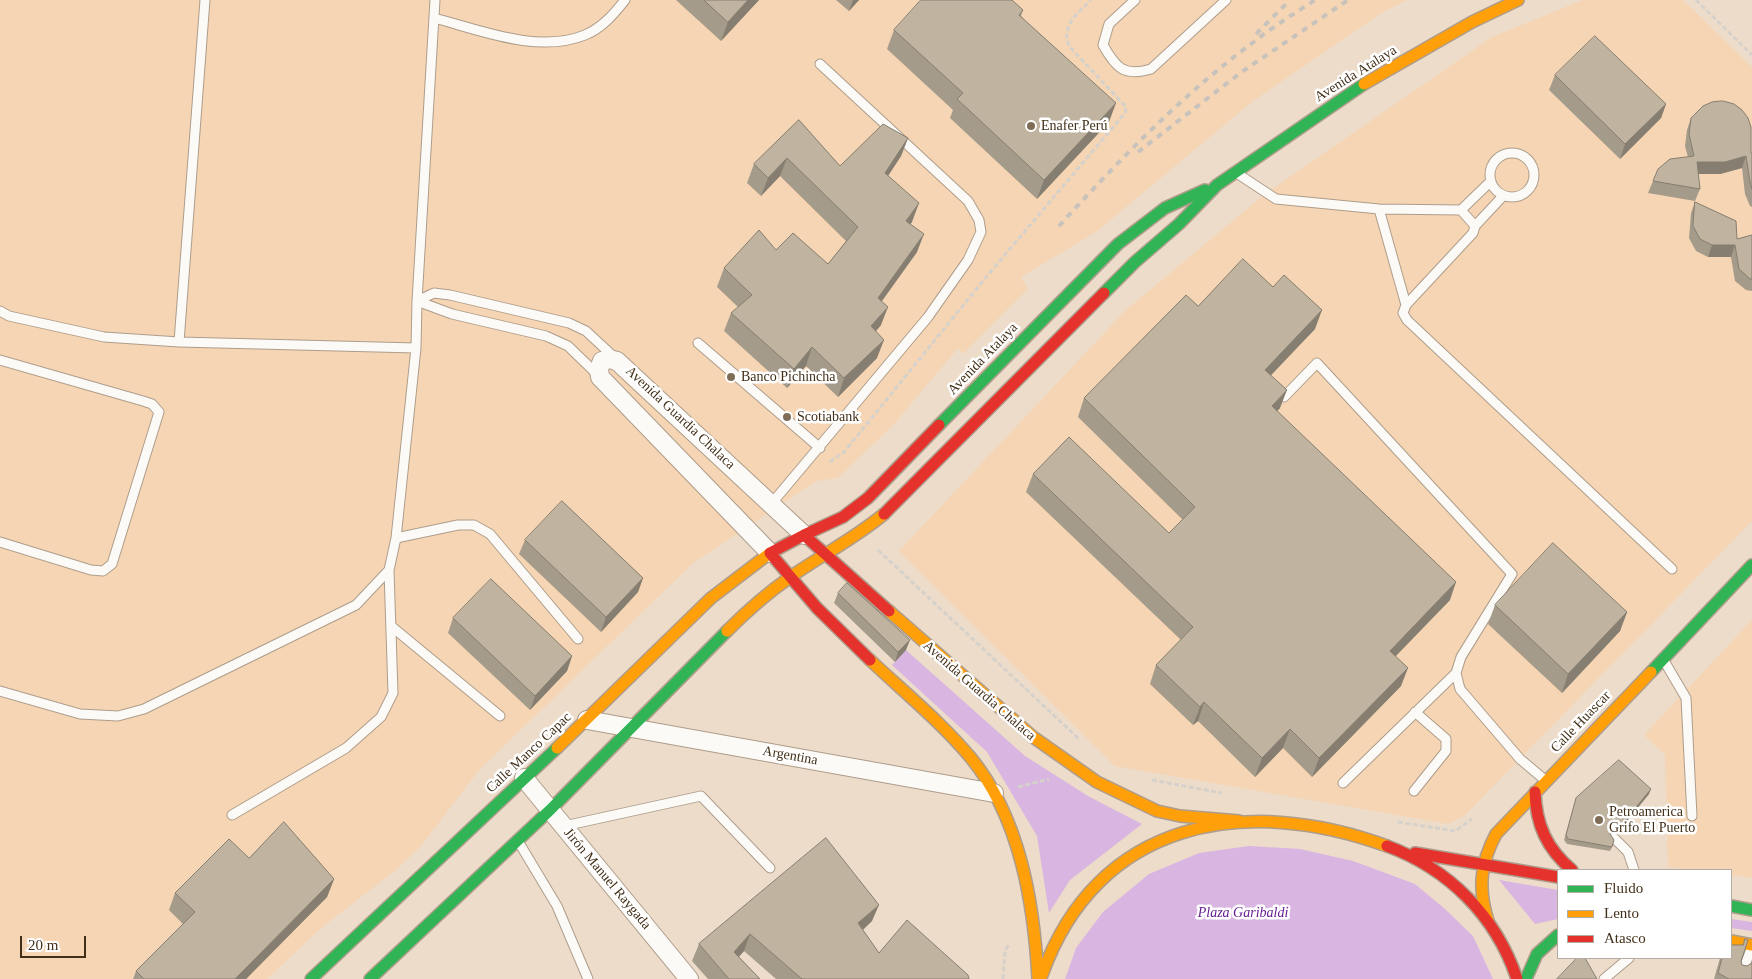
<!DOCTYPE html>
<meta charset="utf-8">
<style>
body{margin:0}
#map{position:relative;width:1752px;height:979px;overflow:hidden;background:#eddcca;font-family:"Times New Roman",serif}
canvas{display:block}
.legend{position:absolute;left:1557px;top:869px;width:175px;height:90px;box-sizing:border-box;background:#fff;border:1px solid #b3aca3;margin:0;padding:6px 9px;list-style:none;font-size:15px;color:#422f18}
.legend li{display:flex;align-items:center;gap:10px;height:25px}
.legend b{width:25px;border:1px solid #b3aca3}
.scale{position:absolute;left:20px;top:936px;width:66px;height:22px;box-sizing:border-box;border:2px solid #422f18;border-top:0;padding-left:6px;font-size:15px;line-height:18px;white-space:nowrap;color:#422f18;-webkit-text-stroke:4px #fff;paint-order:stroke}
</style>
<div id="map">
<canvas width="1752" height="979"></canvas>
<ul class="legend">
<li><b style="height:6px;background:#30b455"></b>Fluido</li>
<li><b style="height:6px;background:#ff9f0a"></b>Lento</li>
<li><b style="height:6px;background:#e5322d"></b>Atasco</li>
</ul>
<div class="scale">20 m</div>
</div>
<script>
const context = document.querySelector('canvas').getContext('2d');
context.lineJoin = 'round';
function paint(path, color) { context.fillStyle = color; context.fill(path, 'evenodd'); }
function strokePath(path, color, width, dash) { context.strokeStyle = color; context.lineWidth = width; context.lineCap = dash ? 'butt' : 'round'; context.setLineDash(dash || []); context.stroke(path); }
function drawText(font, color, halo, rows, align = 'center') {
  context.font = font + ' "Times New Roman",serif'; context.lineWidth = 5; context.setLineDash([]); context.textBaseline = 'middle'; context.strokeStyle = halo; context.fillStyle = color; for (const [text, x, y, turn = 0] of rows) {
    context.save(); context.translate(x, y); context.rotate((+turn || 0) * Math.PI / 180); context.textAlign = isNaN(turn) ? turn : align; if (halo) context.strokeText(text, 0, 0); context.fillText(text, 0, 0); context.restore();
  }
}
paint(new Path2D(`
 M0 0H1407L1383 12 1253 101 1096 232 1021 277 1028 289 963 354 958 348 894 424 838 478 816 481 692 564 479 770 421 846 396 870 321 928 267 979H0Z
 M1583 0H1683L1752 67V521L1464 816 1448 824 1115 766 899 551 1126 310 1265 194 1492 37Z
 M1752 620V878L1731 875V870H1695L1668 867 1665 755 1644 735Z`), '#f5d5b3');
paint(new Path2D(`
 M906 650 1025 756 1088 796 1142 824 1070 880 1049 913 1037 836 987 752 892 665Z
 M1249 846 1300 849 1353 861 1415 884 1445 909 1473 936 1493 979H1065L1076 948 1103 912 1149 874 1199 853Z
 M1499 880 1558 890V919L1535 924Z
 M1731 919 1752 922V931L1731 928Z`), '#d9b5e1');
const lane = new Path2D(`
 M1135 0 1109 24 1103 45C1116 68 1124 77 1151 69L1226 0
 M434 18C480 30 538 54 585 35 602 28 614 14 625 0
 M1490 175a22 22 0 1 1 44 0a22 22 0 1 1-44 0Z
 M1238 174 1276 199 1379 209 1461 210 1475 226
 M1503 196 1475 226 1473 233 1406 305 1403 313 1407 320 1672 569
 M1379 209 1406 305
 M1461 210 1490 182
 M417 301 434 293 450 295 569 323 586 331 614 357
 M417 301 452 314 546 336 568 346 599 376
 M0 311 9 316 104 337 179 342 416 348
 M179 342 205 0
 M698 343 820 448
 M0 360 143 401 152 404 159 412 112 564 103 571 91 570 0 542
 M1284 397 1317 363 1512 574 1461 657 1456 673 1460 689 1520 759 1545 780
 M772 503 928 317 968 260 981 232 979 220 968 201 820 64
 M396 538 458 525H474L490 534 578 639
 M391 626 500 716
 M1663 659 1686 698 1692 816
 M0 691 80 714 118 716 144 709 356 605 389 570 396 538 416 348 417 301 435 0
 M1343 783 1456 673
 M1414 791 1446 751V739L1415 712
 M232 815 346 748 381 717 393 693 389 570
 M564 826 701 796 770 868
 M1614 838 1628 852 1634 870
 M518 841 557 906 588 979
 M1604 979 1629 958
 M1740 979 1751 949`);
const street = new Path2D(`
 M770 553 600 377 599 369 602 361 609 359 617 361 804 535
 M587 720 994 793
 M524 778 689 979`);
const fast = new Path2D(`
 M1104 293 1135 262 1179 224 1217 185 1364 84
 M939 425 1118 244 1165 208 1205 190
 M1651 672 1752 565
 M1731 906 1752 910
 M311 979 557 748
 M370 979 550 810 727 631
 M1526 979 1537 954 1558 935`);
const slow = new Path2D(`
 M1364 84 1472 22 1518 0
 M889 611 1033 737 1097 782 1157 811 1180 816 1239 821
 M727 631C747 611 766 594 789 578 820 556 854 539 884 514
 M870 660C904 692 941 722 971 758 1020 818 1034 903 1038 979
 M557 748 711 598 770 553
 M1488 921C1478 889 1480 864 1496 834L1651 672
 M1731 941 1752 945
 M1042 975C1097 820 1245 794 1387 846`);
const jam = new Path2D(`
 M884 514 1104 293
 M804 535 843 517 868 498 939 425
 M870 660 817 608 770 553 804 535 889 611
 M1535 792C1536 825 1547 849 1572 870
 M1387 846C1449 869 1496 916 1517 979
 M1415 853 1558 877`);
strokePath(lane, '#ae9d8b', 11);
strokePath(street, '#ae9d8b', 20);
strokePath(fast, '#ae9d8b', 14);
strokePath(slow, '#ae9d8b', 14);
strokePath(jam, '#ae9d8b', 14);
strokePath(new Path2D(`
 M1696 0 1752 55
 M830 462 844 452 987 276 1125 113 1126 107 1069 46C1061 25 1077 14 1091 0
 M878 550 1079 739
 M1152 780 1222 793
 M1018 787 1049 779
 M1398 822 1455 831 1472 819
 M1003 979 1005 950 1010 944`), '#d6d1cb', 3, [5, 2.5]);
strokePath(lane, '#fcfaf7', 9);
strokePath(street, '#fcfaf7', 18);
strokePath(fast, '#30b455', 11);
strokePath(slow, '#ff9f0a', 11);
strokePath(jam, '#e5322d', 11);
strokePath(new Path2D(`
 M1256 34 1290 0
 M1138 152 1243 71 1348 0
 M1059 226C1119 160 1183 94 1255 41 1274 26 1295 13 1315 0`), '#c7c2bc', 4, [6, 6]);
paint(new Path2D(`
 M676 0H759L721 41Z
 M836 0H859L849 11Z
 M1023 10 1021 16 1109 122 1037 199 950 118 953 110 887 49 894 30Z
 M1555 75 1666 104 1661 118 1620 159 1549 90Z
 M1691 118 1751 153H1752V207L1750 206 1745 194 1742 168 1720 174H1698L1700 189 1695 201 1648 193 1653 181 1688 157 1685 146 1687 130Z
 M799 120 840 166 908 138 901 156 888 176 912 222 910 224 917 252 882 301 881 325 876 331 877 358 838 397 806 366 787 388 724 331 731 313 738 307 717 287 724 268 776 250 828 264 846 241 780 176 761 196 747 183 754 164Z
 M1695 202 1737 239 1752 235V291L1746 290 1735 281 1731 257H1708L1696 251 1689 238 1691 213Z
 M1273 287 1315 329 1270 375 1280 408 1277 411 1450 600 1396 656 1401 686 1312 777 1283 748 1255 777 1198 721 1193 725 1150 684 1156 665 1181 640 1026 492 1033 474 1169 533 1183 520 1078 417 1084 398 1198 306Z
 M525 540 643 578 638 592 601 632 519 554Z
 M838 593 906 650 895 662 834 603Z
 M1495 605 1627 612 1620 631 1562 693 1488 624Z
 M453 618 572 656 567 671 530 710 448 633Z
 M1649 794 1617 833 1610 834 1612 847 1610 851 1567 844 1564 840 1576 798Z
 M826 838 872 921 863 930 879 953 969 979H776L744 951 739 957 760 979H708L692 961 699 944Z
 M249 858 334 879 327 897 246 979H133L136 971 183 924 169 910 175 893Z
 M1745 939 1741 961 1742 965 1747 966 1752 979H1714L1720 958H1731L1743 945Z`), '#a59b8a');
paint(new Path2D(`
 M748 0H759L721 41 728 22Z
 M853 0H859L849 11Z
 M1116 103 1109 122 1037 199 1044 180Z
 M1666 104 1661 118 1620 159 1625 144Z
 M908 138 901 156 878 191 885 173Z
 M1746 156 1742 168 1720 174H1693L1697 162Z
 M787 158 780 176 761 196 768 178Z
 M919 203 912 222 899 240 906 221Z
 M924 234 917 252 871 316 878 298Z
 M1712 245H1735L1731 257H1708Z
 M888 307 881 325 864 345 871 326Z
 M1322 310 1315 329 1258 389 1265 370Z
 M884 340 877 358 838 397 844 378Z
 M812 347 806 366 787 388 794 369Z
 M1287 390 1280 408 1265 424 1272 406Z
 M643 578 638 592 601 632 606 617Z
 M1456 582 1450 600 1383 669 1390 651Z
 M1627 612 1620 631 1562 693 1568 674Z
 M910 640 906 650 895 662 898 652Z
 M572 656 567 671 530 710 535 696Z
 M1408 668 1401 686 1312 777 1319 758Z
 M1204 702 1198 721 1193 725 1200 707Z
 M1290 729 1283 748 1255 777 1262 758Z
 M1651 789 1649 794 1617 833 1609 834 1611 829Z
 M334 879 327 897 246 979H235Z
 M879 905 872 921 851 940 858 923Z
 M750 934 744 951 727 969 734 952Z`), '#867e70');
const building = new Path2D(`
 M704 0H748L728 22Z
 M921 0H1012L1023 10 1019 15 1116 103 1044 180 957 99 963 93 894 30Z
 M1595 36 1666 104 1625 144 1555 75Z
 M1723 101 1734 104 1742 110 1748 118 1751 127V153H1752V189L1750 182 1746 156 1725 162H1697L1700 189 1653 181 1658 169 1670 159 1694 156 1689 134 1691 118 1703 106 1712 102Z
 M799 120 840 166 883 124 908 138 885 173 919 203 906 221 924 234 878 298 888 307 871 326 884 340 844 378 812 347 794 369 731 313 752 295 724 268 759 230 776 250 793 233 828 264 858 227 787 158 768 178 754 164Z
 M1695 202 1736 221 1737 239 1752 235V279H1750L1739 269 1735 245H1712L1700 239 1693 226Z
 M1243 259 1273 287 1284 275 1322 310 1265 370 1287 390 1272 406 1456 582 1390 651 1408 668 1319 758 1290 729 1262 758 1204 702 1200 707 1156 665 1193 627 1033 474 1069 437 1169 533 1195 507 1084 398 1186 295 1198 306Z
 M562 501 643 578 606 617 525 540Z
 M1553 543 1627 612 1568 674 1495 605Z
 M491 579 572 656 535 696 453 618Z
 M847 583 910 640 898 652 838 593Z
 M1619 760 1651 789 1619 828 1611 829 1610 834 1614 840 1612 847 1568 839 1566 835 1576 798Z
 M284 822 334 879 235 979H144L136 971 195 912 175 893 229 839 249 858Z
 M826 838 879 905 858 923 879 953 907 920 968 975 969 979H802L750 934 734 952 760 979H729L699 944Z
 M1745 939 1748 940 1741 961 1742 965 1747 966 1752 963V979H1729L1718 973 1722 958H1731V945H1743Z
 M1577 958H1585L1597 979H1557Z`);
paint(building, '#c0b4a0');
strokePath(building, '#867e70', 1);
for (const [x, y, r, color] of [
 [1031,126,5,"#7e6c56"],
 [731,377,5,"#7e6c56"],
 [787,417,5,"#7e6c56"],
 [1599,820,5,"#7e6c56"]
]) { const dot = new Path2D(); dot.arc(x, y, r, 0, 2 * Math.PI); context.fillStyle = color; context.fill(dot); strokePath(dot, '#fff', 2); }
drawText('14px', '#422f18', '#fff', [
 ["Avenida Atalaya",1356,74,-32],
 ["Avenida Atalaya",983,359,-46],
 ["Avenida Guardia Chalaca",680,418,43],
 ["Avenida Guardia Chalaca",979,691,41],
 ["Calle Huascar",1581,722,-46],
 ["Calle Manco Capac",529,753,-43],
 ["Argentina",790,756,10],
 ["Jirón Manuel Raygada",607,879,50]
]);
drawText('14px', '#422f18', '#fff', [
 ["Enafer Perú",1041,126],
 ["Banco Pichincha",741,377],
 ["Scotiabank",797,417],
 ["Petroamerica",1609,812],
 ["Grifo El Puerto",1609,828]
], 'left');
drawText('italic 14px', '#671e93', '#fff', [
 ["Plaza Garibaldi",1243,913]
]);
</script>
